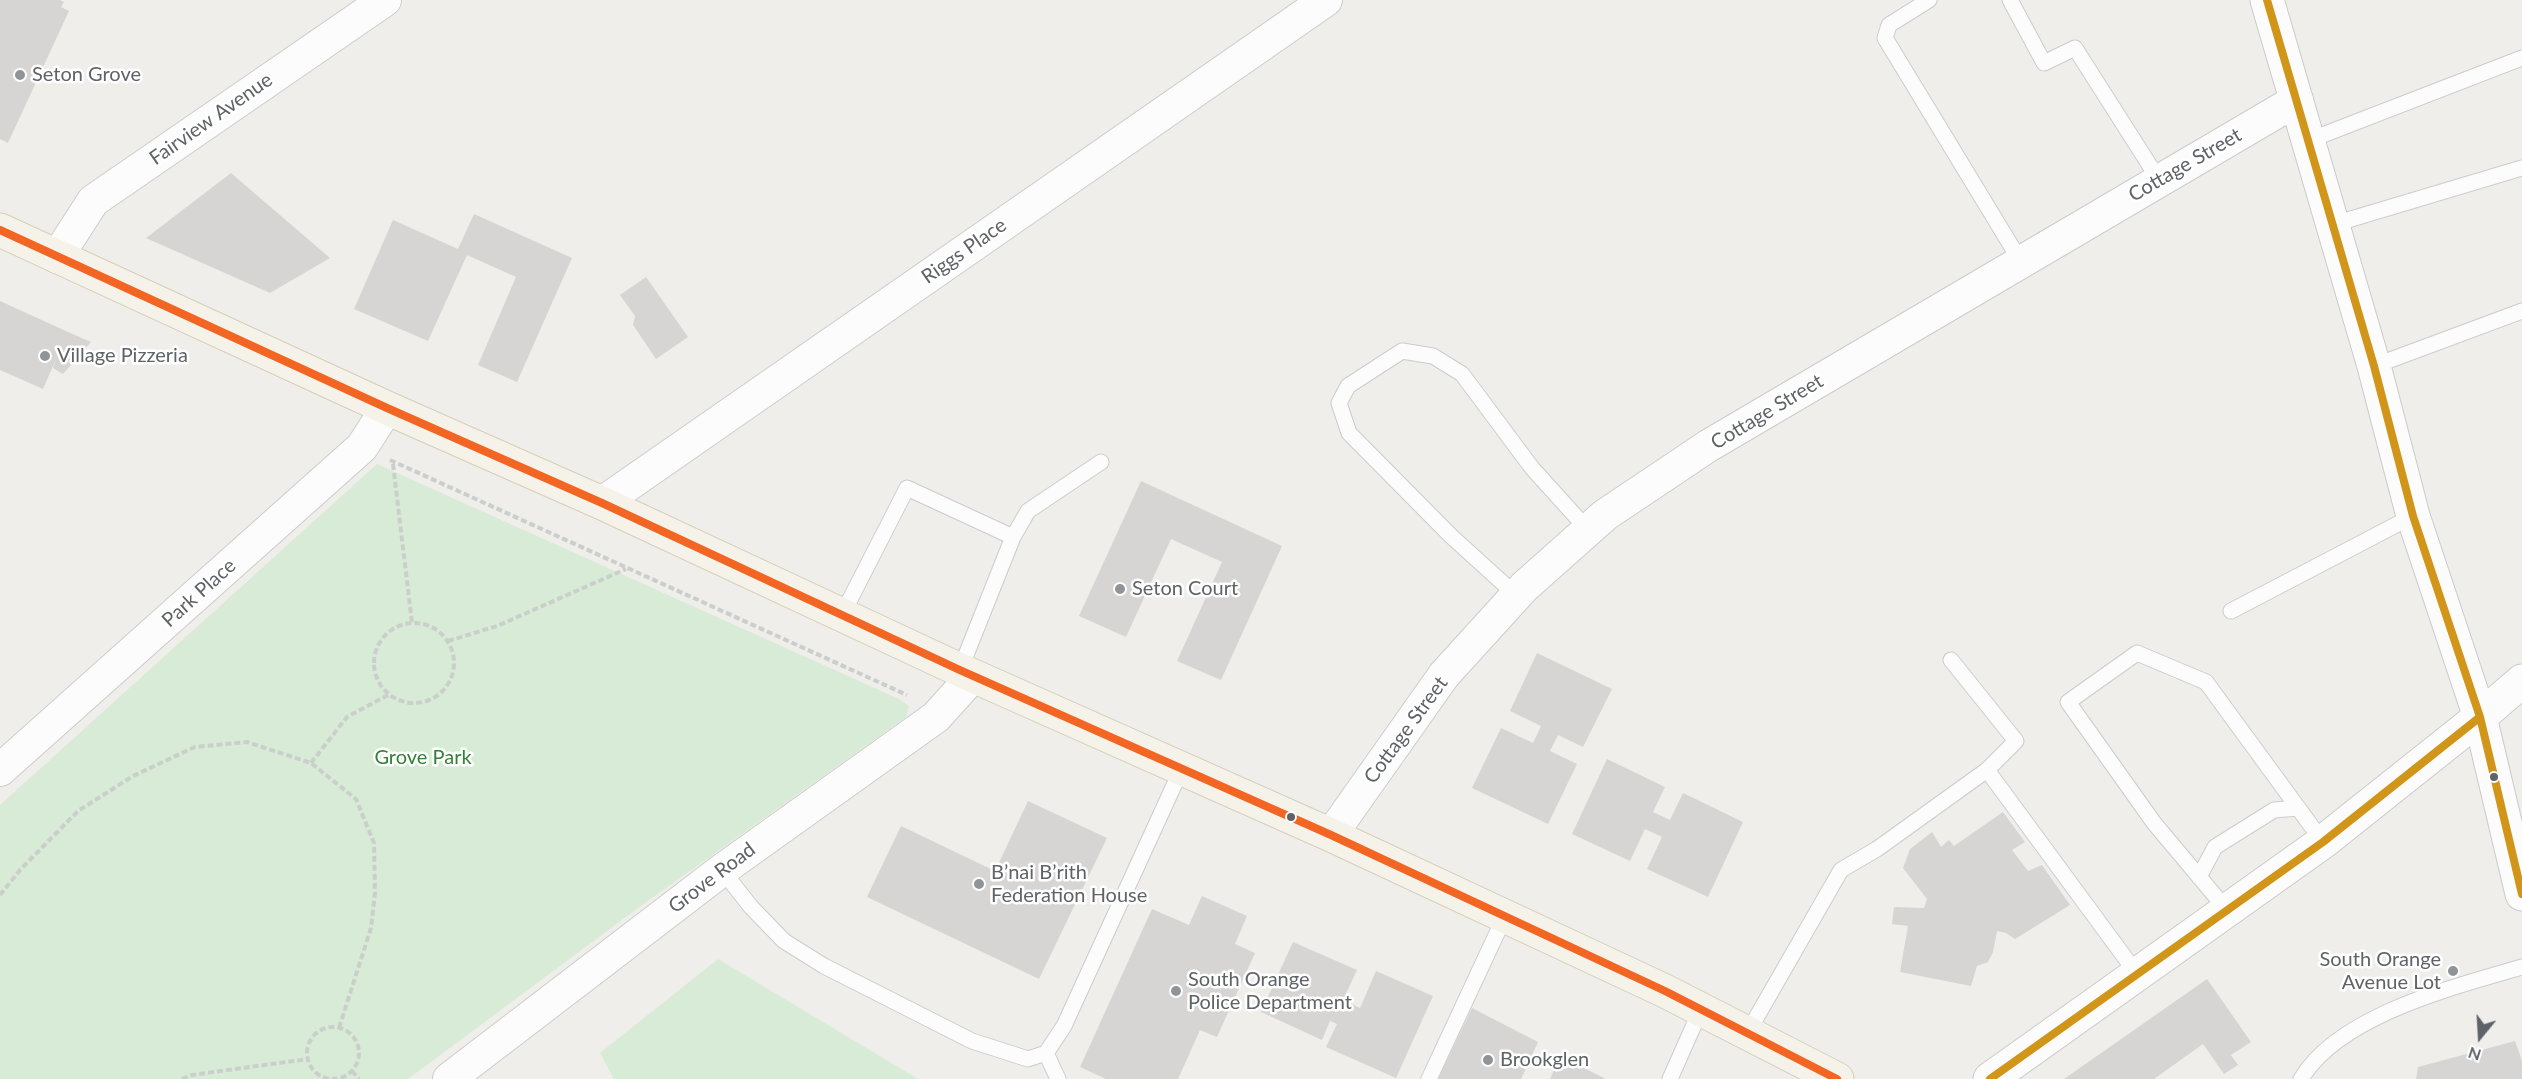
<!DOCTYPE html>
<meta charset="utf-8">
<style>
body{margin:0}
#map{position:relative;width:2522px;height:1079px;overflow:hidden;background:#efeeea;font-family:Lato,sans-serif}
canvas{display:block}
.north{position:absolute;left:2450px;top:1007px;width:60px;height:60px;-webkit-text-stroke:4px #fff;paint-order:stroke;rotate:198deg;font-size:16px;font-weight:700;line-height:24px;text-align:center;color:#5f6368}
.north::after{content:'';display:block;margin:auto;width:21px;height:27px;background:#5f6368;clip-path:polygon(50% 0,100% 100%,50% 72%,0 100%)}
</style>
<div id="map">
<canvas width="2522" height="1079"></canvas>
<div class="north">N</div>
</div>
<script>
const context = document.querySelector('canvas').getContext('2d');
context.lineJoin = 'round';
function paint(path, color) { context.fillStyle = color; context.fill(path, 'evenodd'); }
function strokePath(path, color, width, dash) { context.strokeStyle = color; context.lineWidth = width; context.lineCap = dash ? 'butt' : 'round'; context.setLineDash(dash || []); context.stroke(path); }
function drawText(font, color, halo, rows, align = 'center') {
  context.font = font + ' Lato,sans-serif'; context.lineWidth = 5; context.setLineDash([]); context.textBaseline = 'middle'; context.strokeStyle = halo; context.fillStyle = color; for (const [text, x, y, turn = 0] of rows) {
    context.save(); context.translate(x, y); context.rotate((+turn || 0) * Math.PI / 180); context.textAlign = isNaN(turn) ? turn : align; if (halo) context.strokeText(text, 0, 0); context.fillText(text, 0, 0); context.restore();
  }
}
paint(new Path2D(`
 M377 464 899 699 909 706 906 717 642 905 408 1079H0V805Z
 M718 959 918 1079H614L600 1053Z`), '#d8ebd6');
paint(new Path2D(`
 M0 0H60L64 2 61 7 69 11 8 143 0 139Z
 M231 173 330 258 270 293 146 238Z
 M474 214 572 258 517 382 478 365 516 277 467 255 428 341 354 309 393 220 458 249Z
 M646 277 688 337 656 359 633 325 635 316 620 295Z
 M0 301 68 332 91 342 63 374 53 368 56 359 43 389 0 370Z
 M1141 481 1282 546 1221 680 1177 661 1222 562 1171 539 1126 637 1079 616Z
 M1537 653 1612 689 1583 747 1558 735 1550 751 1577 764 1548 824 1472 788 1501 728 1533 743 1541 726 1510 711Z
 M1607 759 1665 787 1653 812 1670 820 1683 793 1743 822 1708 897 1647 869 1662 837 1645 829 1630 861 1572 834Z
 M1028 801 1107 838 1039 979 867 897 901 826 995 871Z
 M2003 812 2025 842 2012 850 2028 871 2042 865 2070 905 2015 939 2006 933 1997 931 1993 952 1988 962 1977 966 1971 986 1900 972 1908 926 1892 924 1894 907 1924 908 1927 899 1903 868 1910 849 1932 832 1941 847 1949 840 1954 846Z
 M1202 896 1247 916 1235 944 1255 953 1217 1037 1200 1030 1178 1079H1106L1080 1067 1152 909 1189 925Z
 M1293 942 1357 970 1343 1000 1360 1008 1376 971 1433 996 1396 1078 1326 1047 1337 1024 1330 1021 1322 1040 1261 1012Z
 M2207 979 2251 1042 2231 1055 2238 1065 2224 1074 2203 1044 2154 1079H2064Z
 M1472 1008 1538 1042 1521 1079H1438Z
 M2515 1041 2522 1061V1079H2416L2418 1067Z
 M1560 1056 1606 1079H1550Z`), '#d6d5d3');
const service = new Path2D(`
 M1929 0 1889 25 1885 38 2021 262
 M2010 0 2044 63 2075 48 2159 180
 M2307 141 2522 58
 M2331 225 2522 168
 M2374 366 2522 311
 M1013 537 1028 511 1101 462
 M1516 595 1451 536 1349 433 1339 403 1348 386 1402 351 1433 356 1462 374 1532 468 1588 530
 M2231 611 2413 516
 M842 615 907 488 1013 537 960 670
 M1951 660 2016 741 1987 770
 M722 870 751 907 784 941 824 966 972 1041 1028 1059 1046 1053 1064 1026 1181 770
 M2199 877 2215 847 2274 810 2298 808
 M2227 910 2154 823 2068 702 2137 653 2206 682 2323 842
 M1748 1032 1841 870 1877 849 1987 770 2137 974
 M1046 1053 1058 1079
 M1429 1079 1504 918
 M1670 1079 1701 1009
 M2301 1079C2339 1015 2454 987 2522 967`);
const minor = new Path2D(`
 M57 257 93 201 385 0
 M602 503 1326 0
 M0 770 362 447 387 408
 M1331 835 1444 675 1524 587 1605 515 1708 446 2297 100
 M449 1079 722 870 936 717 973 676`);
const tertiary = new Path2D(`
 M2480 717 2522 681`);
const secondary = new Path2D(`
 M2267 0 2374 366 2413 516 2480 717 2522 894
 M1990 1079 2323 842 2480 717`);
const primary = new Path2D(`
 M0 230 387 408 602 503 960 670 1331 835 1665 991 1837 1079`);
strokePath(service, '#cbcccc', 17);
strokePath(minor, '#cbcccc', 34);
strokePath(tertiary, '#cbcccc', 35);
strokePath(secondary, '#cacacb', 35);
strokePath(primary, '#d7ceb8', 35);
strokePath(new Path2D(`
 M390 460 907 695
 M393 464 412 623
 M374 663a40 40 0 1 1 80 0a40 40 0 1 1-80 0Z
 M448 641 497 626 626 569
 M311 763 347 717 390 694
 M0 895 20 870 78 811 133 776 195 747 247 742 311 763 356 799 374 843 375 893 371 928 339 1028
 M307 1053a26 26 0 1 1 52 0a26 26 0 1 1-52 0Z
 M352 1071 359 1079
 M182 1079 192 1075 308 1059`), '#cacfcc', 4, [6, 3]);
strokePath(service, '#fdfcfc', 15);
strokePath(minor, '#fdfcfc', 32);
strokePath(tertiary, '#fdfcfc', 33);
strokePath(secondary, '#fdfcfc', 33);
strokePath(primary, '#f4f2e9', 33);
strokePath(new Path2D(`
 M0 230 387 408 602 503 960 670 1331 835 1665 991 1837 1079`), '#f26522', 8);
strokePath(new Path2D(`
 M2267 0 2374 366 2413 516 2480 717 2522 894
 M1990 1079 2323 842 2480 717`), '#d1951a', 8);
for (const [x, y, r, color] of [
 [20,75,6,"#919496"],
 [45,356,6,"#919496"],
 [1120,589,6,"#919496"],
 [2494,777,5,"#5f6368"],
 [1291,817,5,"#5f6368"],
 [979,884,6,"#919496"],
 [2453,971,6,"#919496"],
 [1176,991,6,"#919496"],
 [1488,1060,6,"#919496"]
]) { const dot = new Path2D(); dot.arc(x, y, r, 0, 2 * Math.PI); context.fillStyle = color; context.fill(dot); strokePath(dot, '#fff', 2); }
drawText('20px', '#5f6368', '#fff', [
 ["Seton Grove",32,75],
 ["Village Pizzeria",57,356],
 ["Seton Court",1132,589],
 ["B’nai B’rith",991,873],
 ["Federation House",991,896],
 ["South Orange",2441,960,"right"],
 ["Avenue Lot",2441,983,"right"],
 ["South Orange",1188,980],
 ["Police Department",1188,1003],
 ["Brookglen",1500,1060]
], 'left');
drawText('20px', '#5f6368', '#fff', [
 ["Fairview Avenue",211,119,-35],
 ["Cottage Street",2185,165,-30],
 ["Riggs Place",964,251,-35],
 ["Cottage Street",1767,412,-31],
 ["Park Place",199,593,-42],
 ["Cottage Street",1406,730,-54],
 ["Grove Road",712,878,-37]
]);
drawText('20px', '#348238', '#fff', [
 ["Grove Park",423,758]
]);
</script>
